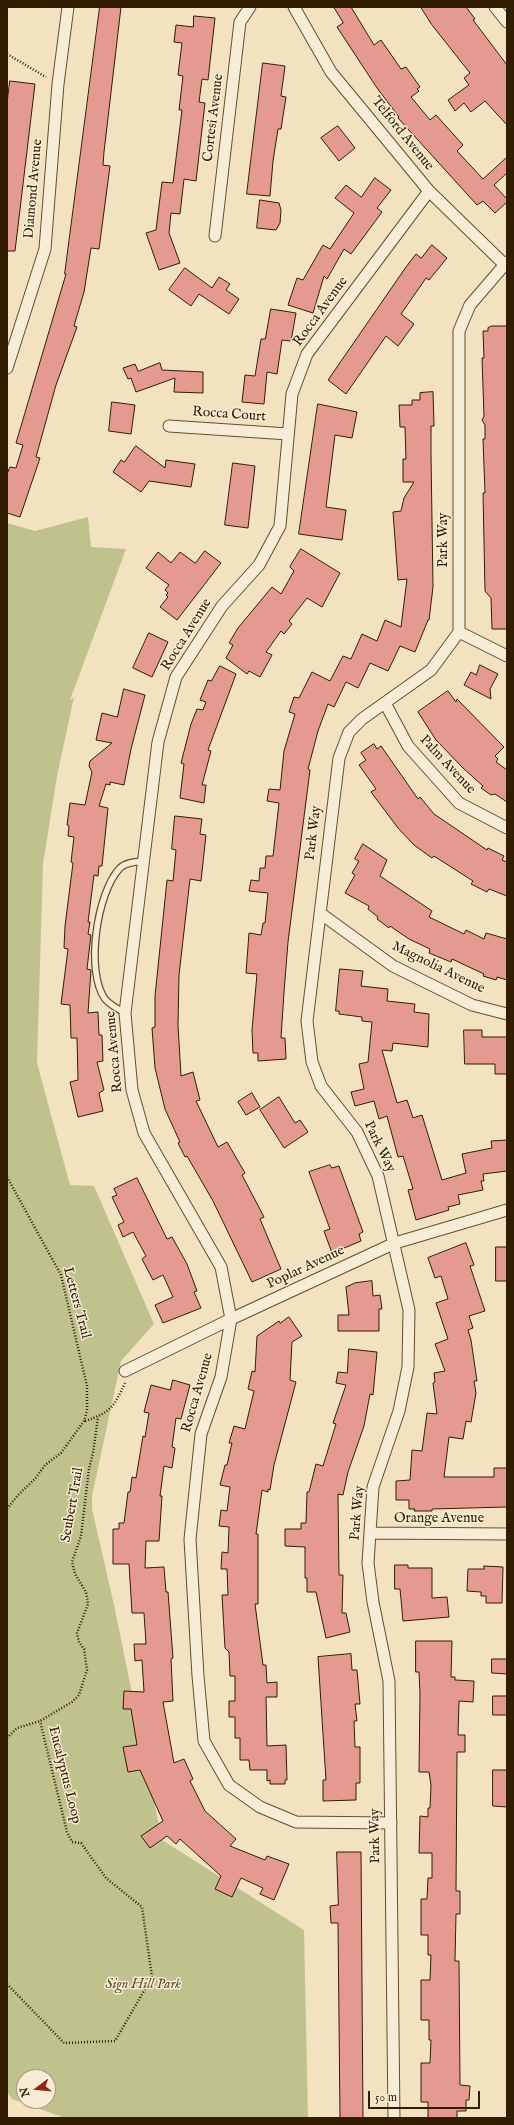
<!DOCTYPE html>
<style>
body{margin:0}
#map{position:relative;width:514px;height:2125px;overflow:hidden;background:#f3e2bf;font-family:"IM FELL English",serif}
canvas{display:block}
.frame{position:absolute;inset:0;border:8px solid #331d00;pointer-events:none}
.north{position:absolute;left:16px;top:2069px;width:40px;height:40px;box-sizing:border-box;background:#f7ecd5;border:1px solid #a99980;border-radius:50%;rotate:254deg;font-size:11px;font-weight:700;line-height:16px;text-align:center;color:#331d00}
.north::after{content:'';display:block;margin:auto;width:14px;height:18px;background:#8f2418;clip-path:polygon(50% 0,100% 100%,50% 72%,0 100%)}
.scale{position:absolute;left:368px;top:2091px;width:112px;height:18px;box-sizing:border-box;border:2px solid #331d00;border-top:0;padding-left:5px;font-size:12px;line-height:14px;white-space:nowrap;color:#331d00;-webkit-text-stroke:3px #f7ecd5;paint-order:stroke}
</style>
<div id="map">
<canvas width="514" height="2125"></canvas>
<div class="frame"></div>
<div class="north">N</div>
<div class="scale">50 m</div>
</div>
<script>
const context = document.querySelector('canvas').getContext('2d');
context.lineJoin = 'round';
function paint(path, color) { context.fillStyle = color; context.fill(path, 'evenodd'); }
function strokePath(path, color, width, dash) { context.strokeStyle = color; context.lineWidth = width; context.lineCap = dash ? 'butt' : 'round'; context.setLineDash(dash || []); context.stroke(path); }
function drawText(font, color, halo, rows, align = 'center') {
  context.font = font + ' "IM FELL English",serif'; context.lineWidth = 3; context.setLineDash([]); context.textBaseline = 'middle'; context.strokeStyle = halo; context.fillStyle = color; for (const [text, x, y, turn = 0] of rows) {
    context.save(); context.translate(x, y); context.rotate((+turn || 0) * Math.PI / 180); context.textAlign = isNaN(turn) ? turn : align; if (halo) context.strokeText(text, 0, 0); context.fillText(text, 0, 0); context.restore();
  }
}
paint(new Path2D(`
 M88 517 91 547 126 549 70 700 74 697 57 776 43 864 37 1063 70 1185 94 1186 154 1324 121 1361 92 1496V1509L114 1605 162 1840 304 1930 308 2118H65L12 2099 7 2092V523L35 531ZM24 2077H48V2101H24Z`), '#c0c28e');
const building = new Path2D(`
 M100 7H121L104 152 103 165 110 166 99 249 91 248 84 292 74 326 77 327 56 385 36 457 40 458 20 517 7 513V474L10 467 16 468 23 445 16 443 66 274H65Z
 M334 7H351L374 45 381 40 401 69 406 67 420 87 417 89 419 91 411 97 430 120 436 115 463 145 457 151 483 179 507 157V173L494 185 507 199V202L495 213 483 201 477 205 398 118 399 117 377 88 337 27 343 23Z
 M421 7H466L475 19 473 20 507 65V125L485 101 471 112 464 103 455 111 448 100 469 85 464 78 470 73 432 25Z
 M194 16 215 18 208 80 202 79 199 102 205 103 196 181 184 179 180 214 171 213 169 233 180 263 159 270 146 233 156 230 162 182 173 183 182 110H179L183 76 178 75 182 43 174 42 176 25 193 27Z
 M263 63 285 66 281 96 286 97 281 129H278L273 161 270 196 247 194Z
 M10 81 35 84 15 251H7V104Z
 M338 126 355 148 339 161 321 138Z
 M375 178 391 190 377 208 382 212 351 254 344 249 327 279 324 276 313 313 288 305 297 278 303 280 323 245 330 249 354 213 335 198 346 185 361 197Z
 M260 200 279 203 281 210 280 223 276 230 257 228Z
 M432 245 447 258 429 280 426 278 401 314 414 324 398 346 386 336 346 394 328 380 406 267 416 254 421 258Z
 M185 268 212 288 219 277 230 284 226 290 239 299 229 314 199 294 191 306 169 290Z
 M271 309 296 313 291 341 282 340 277 374 267 372 264 404 242 402 245 375 255 376 261 339H265Z
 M492 326H507V629H492L491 598 485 591 483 493H485L483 439H485V425L482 420 484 416 482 358H484L483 331H488V328Z
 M160 363 162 370 203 372V393L174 392 175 378 136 392 131 378 128 379 123 368 135 364 138 371Z
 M433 392 434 426H431V454L433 587 429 620H428L415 652 400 646 388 671 370 663 358 688 346 682 334 707 328 704 318 731 308 769 310 770 288 942 284 992 281 1038H285L286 1059 258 1061V1053H253L252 1030 257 974 246 973 249 933 261 935 263 923H265L268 893 249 891 251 880 259 881 260 868H265L266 856H273L279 803 267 801 269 789 280 790 284 751 295 714 289 712 294 697 299 698 312 672 330 681 343 656 351 659 362 634 377 641 385 620 401 627 407 579 398 580 393 512 401 511 404 498 414 482H403V459H406L405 427H400L399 405H412V400H420V393Z
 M112 402 135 405 131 434 109 431Z
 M318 404 357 412 352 438 335 435 326 507 346 510 342 540 299 534Z
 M136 446 165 468 166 460 195 464 191 487 149 481 141 492 113 472 121 460 124 462Z
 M233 463 255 466 248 528 225 525Z
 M301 549 340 573 322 607 307 598 289 621 292 624 284 634 281 631 266 652 272 655 260 677 249 671 247 674 226 658 233 645 229 643 238 628 272 587 281 594 294 571 290 567Z
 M205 551 221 563 177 620 160 607 168 597 166 595 168 593 165 590 169 585 146 568 158 552 171 563 180 552 195 563Z
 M149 633 168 642 152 677 133 668Z
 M480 665 498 674 490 689 491 699 464 685 471 672 476 675Z
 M220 666 236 674 208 750 211 751 202 785H206L204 803 180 798 184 764 181 763 191 724 197 709 203 710 206 702 200 700 208 680 211 681Z
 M124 689 145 695 131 749 124 785 110 782V785L106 784 99 806 108 808 102 866H99L98 876 94 875 88 922H90L88 934 91 935 87 969 91 970 88 1013 98 1012 99 1035H102L103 1061 97 1062 104 1090 99 1093 103 1111 78 1117 70 1082 78 1080 77 1038H71L70 1005 61 1004 68 949 64 948 65 926 73 863 71 862 74 837 68 836 69 826 67 825 70 803 85 805 92 772 89 766 90 761 112 743 96 740 102 713 117 717Z
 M448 691 456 702 457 699 504 747 495 756 498 759 496 762 507 770V802L495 794 491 795 481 788 483 786 463 768 436 740 418 712Z
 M374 744 377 749 381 746 418 799 420 797 434 814 487 850 488 848 504 856 502 860 507 862V896L489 889 487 892 471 884 473 881 434 856 432 858 414 845 398 828 371 792 376 789 359 765 366 760 361 753Z
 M175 816 202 819 200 834 206 835 201 881 190 879 179 975 178 1025 181 1076 193 1072 200 1100 196 1101 218 1147 227 1142 245 1173 242 1175 264 1217 260 1219 281 1269 252 1282 213 1201 187 1156 185 1157 178 1143 180 1142 165 1109 155 1068 152 1028 155 1027V996L167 880 173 881 176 850 172 849Z
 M363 844 387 860 380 876 432 911 429 917 464 934 466 930 484 939 486 933 507 939V980L497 977 496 980 483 976 484 974 452 959 451 962 429 953 430 949 409 939 390 926 389 928 377 919 378 917 368 909 369 906 345 893 355 875 352 873 359 861 355 859Z
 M340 969 363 971 361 986 388 989 387 1001 415 1004 414 1012 429 1014 428 1047 393 1043 392 1051 382 1050 397 1103 407 1100 413 1118 422 1115 442 1180 466 1173 462 1154 492 1148 491 1141 507 1140V1171L483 1174 484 1181H481L483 1190 458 1195 460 1204 448 1207 449 1210 416 1220 408 1190 413 1189 403 1156 398 1157 387 1116 379 1119 374 1101 355 1106 351 1092 364 1089 359 1064 368 1062 372 1022 362 1021V1017L339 1014V1011H336Z
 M464 1030H482V1037H507V1074H495V1064H465Z
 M252 1093 260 1107 246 1115 238 1102Z
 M279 1097 295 1123 300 1120 308 1132 284 1148 260 1110Z
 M330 1165 332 1168 339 1166 363 1232 359 1234 361 1241 332 1253 324 1231 330 1229 309 1172Z
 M137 1178 167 1239 172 1237 187 1264 197 1291 194 1292 201 1308 163 1323 155 1305 173 1297 163 1275 153 1280 142 1259 146 1256 133 1232 123 1237 118 1225 124 1222 112 1197 117 1195 114 1189Z
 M466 1243 474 1265 470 1266 485 1311 469 1316 473 1328 468 1330 471 1340 477 1381H474L476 1393 471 1422 466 1421 463 1439 449 1437 444 1477H494V1468H507V1507L432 1509V1511H414L415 1509H409V1500H396V1481L410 1480 412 1450 422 1451 427 1413 437 1414 433 1383 435 1382 434 1373 445 1371 435 1344 448 1339 436 1303 448 1299 441 1276 435 1278 428 1258Z
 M496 1247H507V1281H496Z
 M372 1281 373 1296 380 1295 382 1309H379V1331H338V1315H349L346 1287 355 1283Z
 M289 1317 302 1336 292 1342 290 1380 296 1382 274 1465 270 1490 268 1489V1492L262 1490 256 1534H258V1604H255L263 1665H266L267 1683 277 1682V1697H266L267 1746 286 1745 287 1780H285V1784H270V1780L267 1781V1770H250L249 1760H240V1738H235V1717H229V1701H235V1676H230L229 1652 225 1648 222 1595H228L227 1569H221L222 1552 228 1553 229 1527 219 1526 221 1510 227 1511 230 1487 220 1485 225 1465H227L232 1443H229L234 1426 245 1429 254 1391 248 1389 252 1371 255 1372 257 1336 279 1321 280 1323Z
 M349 1349 377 1352 373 1395 370 1394 364 1426 348 1472 343 1495 338 1494 339 1575H343L342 1613H346L350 1632 326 1638 316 1592H307V1578H305V1547L285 1546V1529H301V1523H306L307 1492H309L316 1464 323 1466 336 1424 333 1423 346 1385 336 1383 338 1372 347 1373Z
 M173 1380 190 1385 181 1419 176 1418 172 1447 175 1448 172 1468 164 1466 160 1496H162L159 1541H146L145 1568 164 1567 166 1592H168L173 1658 171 1659 173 1701 163 1702 174 1763 184 1759 193 1779 190 1781 205 1811 236 1839 230 1846 265 1860 267 1856 289 1864 274 1900 260 1894 263 1888 241 1878 232 1897 215 1889 221 1876 180 1839 176 1844 167 1836 150 1848 141 1836 163 1821 140 1770 128 1772 123 1747 137 1745 131 1709H123L124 1691 144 1692 142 1660 135 1661 134 1644H146L144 1613H132L129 1564H113V1529H119V1523H124L128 1492H130L132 1477 136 1478 143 1436 145 1437 149 1413 144 1412 151 1385 170 1390Z
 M395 1565H408V1568H432V1598L447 1597 449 1617 403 1621 400 1589H395Z
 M484 1566 503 1567 502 1603H486V1596H481V1592L467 1591 468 1569H484Z
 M416 1641H452L451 1677H455V1680L474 1681 473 1702 459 1701 458 1735H465V1752H457L456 1891H460V1914H456L455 1961H459L460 2085 470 2086 469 2100H466V2111H457V2118H428V2102H421V2063H430L431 2040H429V2020H421V1980H430L431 1955H428V1935H421V1899H427L428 1878H432V1853H419L420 1816 428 1817V1808H430L431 1785 429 1772H419L420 1693 419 1672H416Z
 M351 1654 352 1670H357L360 1704H355L357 1721H354L355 1747H360V1783H356V1800L323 1801V1780H326L318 1657Z
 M492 1659H507V1674L492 1673Z
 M493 1696H507V1715H493Z
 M493 1770H507V1807L493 1806Z
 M337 1852H361L363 2118H340L338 1923H331L330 1906 338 1905Z`);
paint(building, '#e59a90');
strokePath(building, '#331d00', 1);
const service = new Path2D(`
 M125 1013C118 1009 110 1005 105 999 85 971 97 892 120 868 126 862 136 862 143 861`);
const minor = new Path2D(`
 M294 7 331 72 429 191 505 265
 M495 7 507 22
 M215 236 240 22 250 7
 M7 368 45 249 58 84 68 7
 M169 426 288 434
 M459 632 507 656
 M385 703 408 746 459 803 507 828
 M320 913 393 966 472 1005 507 1014
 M125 1371 231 1319 395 1243 507 1210
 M371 1533 507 1534
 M391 1823 296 1822 260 1807 229 1785 204 1741 198 1676 190 1539 201 1434 221 1377 231 1319 221 1267 144 1133 132 1090 125 1013 158 742 176 677 222 606 259 565 280 526 292 394 307 354 429 191
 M394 2118 389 1681 373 1602 368 1563 373 1487 399 1411 408 1367 409 1310 378 1176 357 1132 321 1086 312 1062 307 1021 339 758 349 732 362 719 431 670 459 632V331L470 305 507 262`);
strokePath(service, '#634e30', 8);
strokePath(minor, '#634e30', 13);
strokePath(new Path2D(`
 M7 54 46 77
 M7 1177 61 1275 87 1386V1411L84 1421 61 1453 45 1465 35 1479 18 1495 7 1509
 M85 1421C110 1413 114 1407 125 1383
 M7 1738 17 1728 40 1721 72 1702 79 1695 87 1670 84 1649 79 1642 77 1633 88 1604 86 1592 75 1574 72 1562 81 1536 89 1469 93 1453 98 1417
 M7 1984 64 2043 115 2041 152 1977 142 1907 106 1878 81 1843 72 1842 67 1832 40 1721`), '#331d00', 2.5, [1, 2]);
strokePath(service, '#f7ecd5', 5.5);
strokePath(minor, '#f7ecd5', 11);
drawText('14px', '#331d00', '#f7ecd5', [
 ["Cortesi Avenue",214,118,-83],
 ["Telford Avenue",402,134,51],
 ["Diamond Avenue",34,189,-85],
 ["Rocca Avenue",321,312,-54],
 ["Rocca Court",229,415,4],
 ["Park Way",444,540,-90],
 ["Rocca Avenue",187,635,-58],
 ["Palm Avenue",447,765,47],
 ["Park Way",314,833,-83],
 ["Magnolia Avenue",438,968,26],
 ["Rocca Avenue",115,1052,-95],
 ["Park Way",379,1147,64],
 ["Poplar Avenue",306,1268,-25],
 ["Letters Trail",76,1303,75],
 ["Rocca Avenue",198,1393,-74],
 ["Seubert Trail",73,1505,-80],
 ["Park Way",358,1513,-85],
 ["Orange Avenue",439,1519],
 ["Eucalyptus Loop",64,1775,76],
 ["Park Way",376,1836,-91]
]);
drawText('italic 14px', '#5d4f2b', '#f7ecd5', [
 ["Sign Hill Park",143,1985]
]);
</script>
